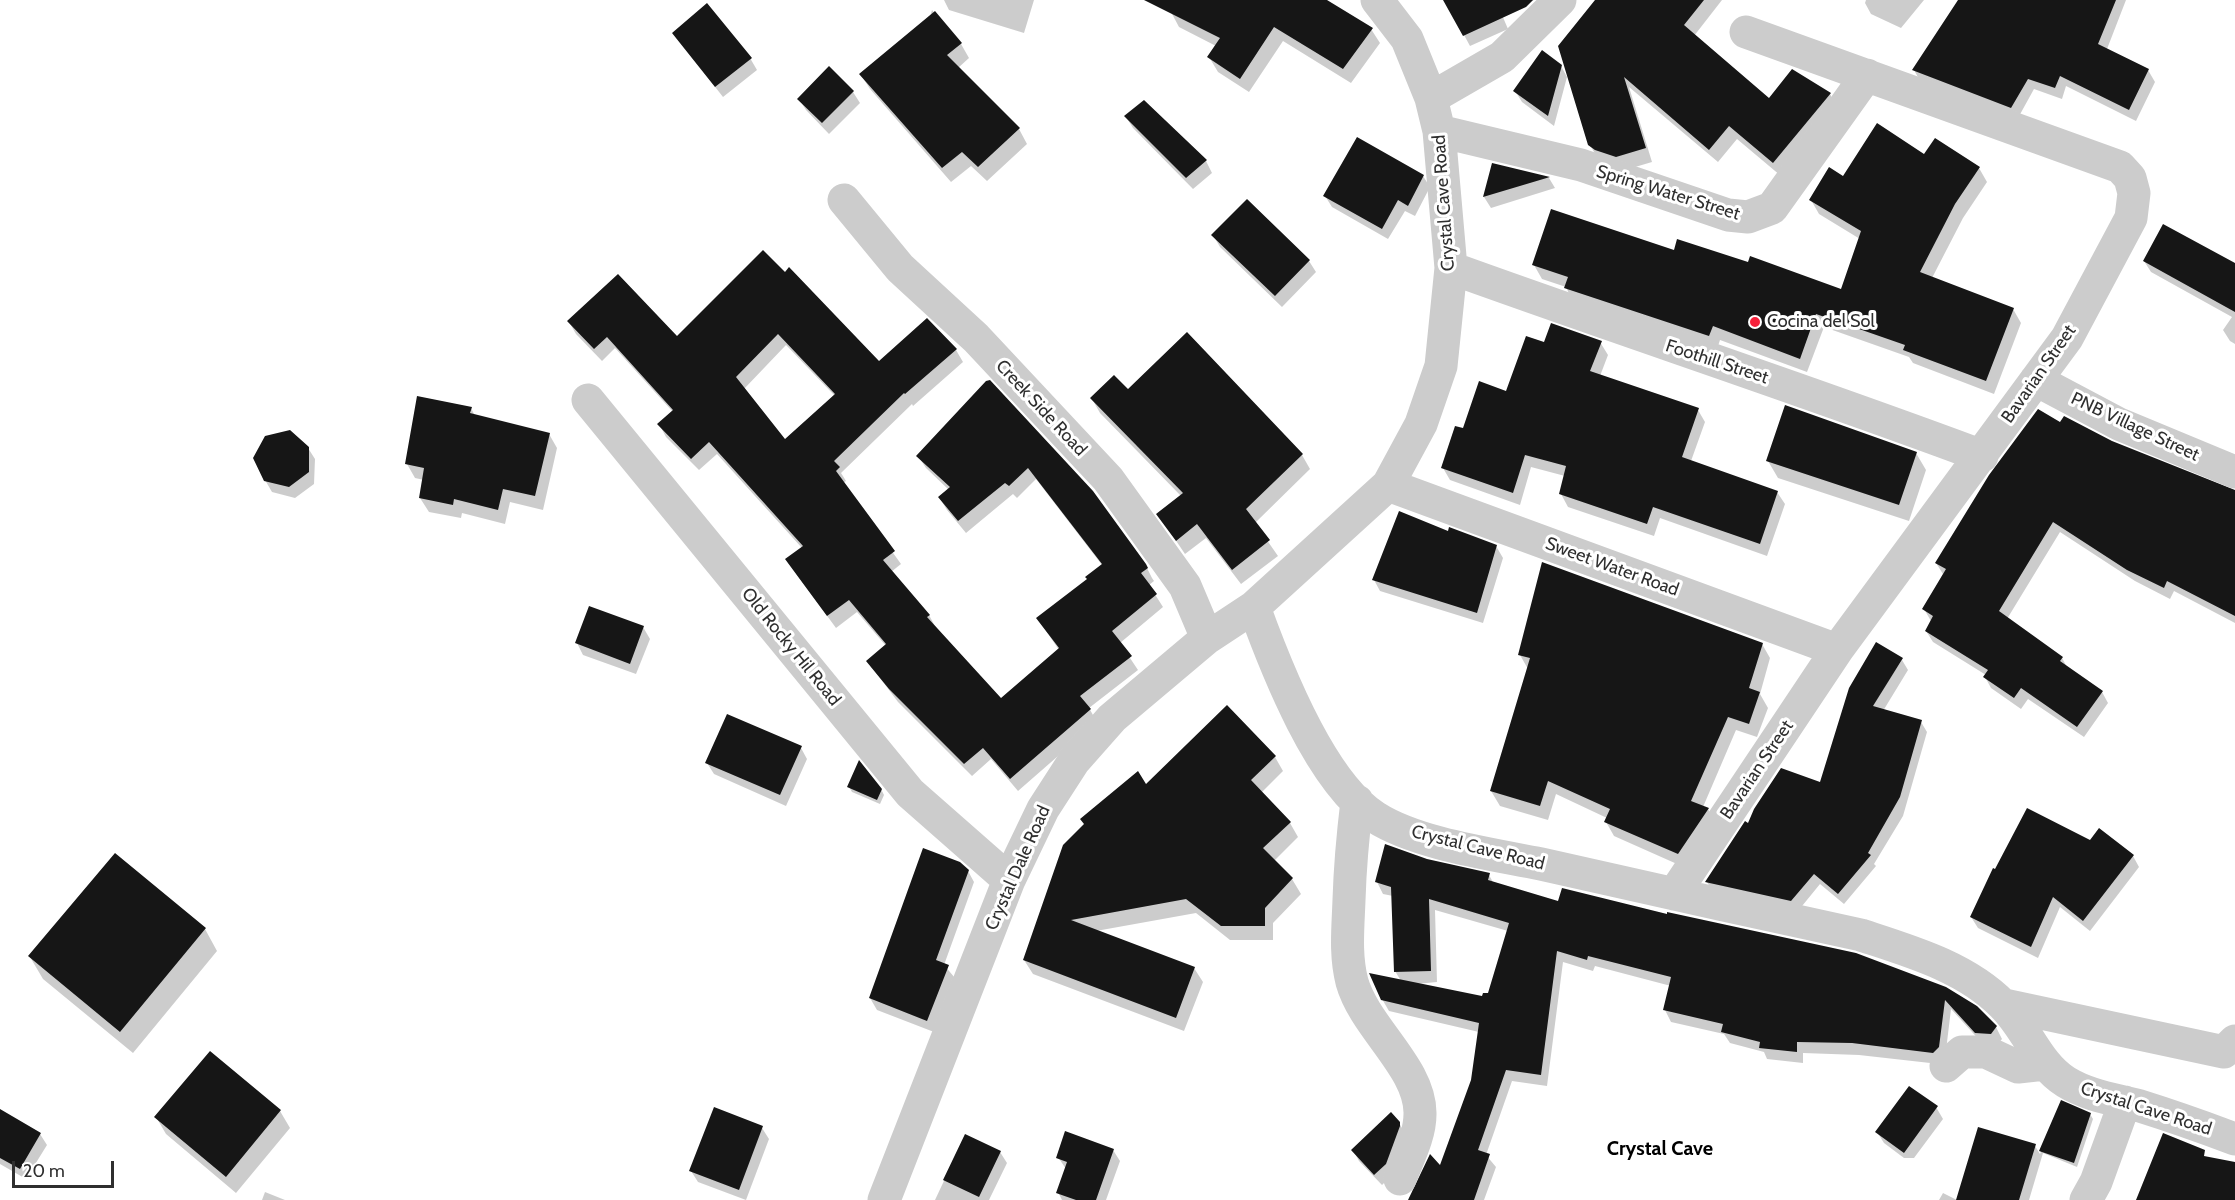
<!DOCTYPE html>
<style>
body{margin:0}
#map{position:relative;width:2235px;height:1200px;overflow:hidden;background:#fff;font-family:Cabin,sans-serif}
canvas{display:block}
.scale{position:absolute;left:12px;top:1161px;width:102px;height:27px;box-sizing:border-box;border:3px solid #2f2f2f;border-top:0;padding-left:8px;font-size:18px;line-height:21px;white-space:nowrap;color:#2f2f2f;-webkit-text-stroke:4px #fff;paint-order:stroke}
</style>
<div id="map">
<canvas width="2235" height="1200"></canvas>
<div class="scale">20 m</div>
</div>
<script>
const context = document.querySelector('canvas').getContext('2d');
context.lineJoin = 'round';
function paint(path, color) { context.fillStyle = color; context.fill(path, 'evenodd'); }
function strokePath(path, color, width, dash) { context.strokeStyle = color; context.lineWidth = width; context.lineCap = dash ? 'butt' : 'round'; context.setLineDash(dash || []); context.stroke(path); }
function drawText(font, color, halo, rows, align = 'center') {
  context.font = font + ' Cabin,sans-serif'; context.lineWidth = 6; context.setLineDash([]); context.textBaseline = 'middle'; context.strokeStyle = halo; context.fillStyle = color; for (const [text, x, y, turn = 0] of rows) {
    context.save(); context.translate(x, y); context.rotate((+turn || 0) * Math.PI / 180); context.textAlign = isNaN(turn) ? turn : align; if (halo) context.strokeText(text, 0, 0); context.fillText(text, 0, 0); context.restore();
  }
}
paint(new Path2D(`
 M944 0H1034L1024 33 949 10Z
 M1177 0H1324L1371 29 1380 43 1351 83 1283 41 1249 92 1218 72 1209 57 1216 46 1179 27 1171 12Z
 M1445 0H1534L1502 15 1508 29 1470 46Z
 M1597 0H1722L1694 36 1769 100 1830 94 1837 108 1781 176 1737 139 1718 162 1629 87 1652 162 1625 170 1598 159 1590 145Z
 M1866 0H1924L1901 28 1871 14 1865 3Z
 M1960 0H2126L2107 49 2148 70 2155 82 2136 121 2066 86 2062 99 2034 89 2018 118 1920 81 1914 70Z
 M932 10 961 44 969 58 958 68 1019 129 1027 144 987 181 971 166 951 182 870 89 861 75 920 50Z
 M673 33 750 58 757 70 723 97Z
 M1561 66 1567 77 1554 126 1522 102 1515 91Z
 M853 92 860 103 829 134 806 110 799 99Z
 M1144 102 1206 161 1212 173 1193 189 1133 128 1126 117Z
 M1925 156 1979 168 1987 182 1963 218 1932 278 2013 309 2021 323 1994 394 1913 363 1909 357 1824 327 1807 372 1720 340 1717 349 1573 302 1566 287 1542 279 1534 265 1675 252 1842 291 1860 239 1819 214 1811 200 1843 178Z
 M1493 165 1549 178 1555 188 1491 208 1484 197Z
 M1423 176 1430 187 1415 216 1405 211 1388 239 1332 207 1325 196Z
 M1213 235 1309 261 1316 272 1282 307 1220 247Z
 M763 252 879 363 956 350 963 362 913 406 912 404 841 473 846 481 843 483 901 564 891 572 929 615 936 628 1001 700 1059 650 1038 619 1088 580 1102 565 1036 479 1017 498 1013 494 966 533 947 510 939 497 949 490 926 468 918 456 987 383 1145 564 1152 578 1154 581 1149 585 1163 607 1120 643 1138 670 1089 708 1097 722 1018 791 991 759 972 776 898 702 868 662 886 646 857 612 836 628 795 572 802 548 717 454 699 470 666 437 659 424 673 412 615 348 602 361 576 334 569 322 677 338ZM786 345 835 396 785 441 744 389Z
 M2144 261 2235 268V344L2230 341 2223 330 2232 317 2151 272Z
 M1600 342 1608 355 1600 376 1698 410 1705 422 1691 461 1777 492 1785 504 1767 556 1660 518 1654 536 1568 507 1561 494 1565 476 1531 467 1520 505 1450 480 1443 468 1464 430 1507 393 1545 344Z
 M1128 391 1302 455 1310 469 1255 523 1278 556 1241 584 1206 538 1185 554 1158 514 1181 496 1100 413 1092 399Z
 M471 408 475 416 549 434 557 448 543 510 510 502 505 524 462 513 461 518 429 512 420 498 424 480 415 478 407 464Z
 M2060 425 2235 492V623L2174 591 2170 599 2135 581 2060 532 2007 619 2062 658 2067 667 2102 692 2108 703 2084 737 2028 699 2021 709 1991 688 1985 677 1986 675 1933 642 1926 631 1931 621 1924 609 1943 574 1936 563Z
 M308 448 315 459 314 484 295 498 272 492 265 480Z
 M1916 453 1926 470 1909 521 1778 478 1768 461Z
 M1496 546 1503 558 1483 623 1380 591 1374 580Z
 M643 627 650 639 636 674 583 655 577 643Z
 M1762 644 1770 658 1760 694 1768 708 1757 737 1736 730 1703 807 1708 809 1716 824 1686 868 1614 836 1606 822 1607 818 1556 794 1548 820 1500 806 1491 791 1528 669 1520 655Z
 M1902 660 1908 670 1883 711 1921 722 1927 732 1903 816 1874 864 1876 866 1844 904 1820 884 1798 911 1713 892 1707 882 1749 825 1821 784Z
 M801 748 807 759 786 806 714 774 707 763Z
 M1275 757 1283 771 1261 793 1290 823 1298 837 1274 861 1292 879 1301 894 1273 923V940H1230L1196 913 1096 931 1194 968 1203 982 1184 1031 1033 974 1024 960 1146 786Z
 M849 787 881 789 884 795 880 804 852 792Z
 M2090 842 2133 856 2139 867 2090 931 2060 907 2038 958 1978 928 1971 917Z
 M1427 860 1489 875 1494 884 1560 903 1945 988 1996 1027 2002 1039 1997 1045 1983 1044 1951 1009 1945 1059 1939 1064 1859 1055 1803 1053V1063L1767 1059 1764 1052 1730 1043 1724 1034 1671 1022 1665 1010 1671 986 1595 966 1593 971 1563 962 1547 1086 1512 1081 1486 1155 1496 1167 1484 1200H1412L1441 1168 1472 1080 1479 1032 1389 1011 1382 999 1401 981 1395 971 1393 896 1383 894 1377 882ZM1435 910 1508 931 1489 995 1483 998 1416 984 1437 982Z
 M968 871 974 882 944 965 955 978 934 1032 877 1010 870 998Z
 M205 929 217 951 133 1053 43 979 30 957Z
 M210 1053 280 1111 290 1128 236 1193 166 1134 156 1117Z
 M2061 1102 2090 1114 2093 1119 2077 1167 2043 1153 2029 1200H2011L2035 1146 2040 1154Z
 M1936 1107 1943 1119 1914 1158H1904L1884 1143 1877 1132Z
 M0 1111 40 1134 47 1145 26 1179 0 1164Z
 M1399 1123 1406 1135 1392 1175 1382 1185 1359 1161 1353 1150Z
 M762 1128 769 1139 746 1200 698 1182 691 1171Z
 M965 1136 1000 1152 1007 1163 989 1200H935Z
 M1113 1150 1120 1161 1106 1200H1062L1058 1192 1066 1169 1058 1157Z
 M265 1192 285 1200H262Z
 M1943 1193 1957 1200H1939Z`), '#0003');
paint(new Path2D(`
 M1144 0H1327L1373 28 1343 69 1274 27 1240 79 1207 57 1220 38Z
 M1443 0H1533L1526 7 1463 36Z
 M1595 0H1704L1684 25 1769 98 1792 69 1831 93 1773 163 1729 126 1709 150 1624 77 1646 148 1616 157 1595 150 1588 145 1558 46Z
 M1958 0H2116L2098 44 2149 69 2129 110 2060 76 2055 88 2028 79 2011 108 1912 70Z
 M707 3 752 58 715 87 672 33Z
 M935 11 962 43 947 55 1020 128 978 167 962 152 942 168 859 74Z
 M1542 50 1562 65 1548 116 1513 91Z
 M829 66 854 91 822 123 797 99Z
 M1144 100 1207 160 1186 178 1124 116Z
 M1877 123 1924 154 1935 138 1980 167 1955 204 1920 272 2014 308 1986 381 1903 350 1905 345 1816 314 1800 359 1713 326 1709 336 1564 288 1568 277 1532 265 1551 209 1674 250 1677 239 1748 262 1750 256 1841 289 1861 231 1809 200 1829 167 1843 176Z
 M1357 137 1424 175 1408 206 1398 200 1382 229 1323 196Z
 M1492 163 1550 177 1483 197Z
 M1247 199 1310 260 1275 296 1211 235Z
 M2163 224 2235 263V312L2143 261Z
 M763 250 785 272 789 267 879 361 927 318 957 349 905 394 904 393 834 461 840 467 836 471 895 551 883 560 930 615 927 617 1001 698 1059 648 1036 618 1087 579 1085 577 1102 564 1028 468 1009 486 1005 483 958 521 938 497 950 487 916 456 986 381 990 380 1093 491 1146 564 1148 568 1141 573 1157 594 1112 631 1132 656 1080 696 1091 709 1010 779 983 748 964 764 889 689 866 661 886 644 849 600 827 616 785 559 803 546 709 442 691 459 657 424 673 410 607 337 594 349 567 321 618 274 677 336ZM778 334 835 394 785 439 736 377Z
 M1551 323 1602 341 1590 371 1699 408 1682 457 1778 491 1760 544 1653 507 1647 524 1559 494 1566 466 1525 455 1513 493 1441 468 1455 426 1463 428 1479 381 1506 391 1526 336 1544 342Z
 M1187 332 1303 454 1246 509 1270 540 1232 570 1197 524 1176 541 1156 514 1183 493 1090 398 1114 375 1128 389Z
 M417 396 472 407 470 413 550 433 535 496 503 489 498 510 454 499 453 505 419 498 424 468 405 464Z
 M1785 405 1917 452 1899 505 1766 461Z
 M2038 409 2060 422 2064 416 2112 441 2235 490V616L2167 581 2164 588 2127 570 2053 522 1999 611 2063 657 2060 661 2103 691 2077 727 2021 688 2014 698 1983 677 1988 670 1925 631 1933 616 1922 609 1946 569 1935 563 1989 475Z
 M290 430 309 447V472L289 487 264 481 253 458 265 436Z
 M1399 511 1448 531 1449 527 1497 545 1477 613 1372 580Z
 M1542 562 1763 643 1749 688 1760 692 1749 724 1728 717 1691 801 1709 808 1678 854 1604 822 1610 809 1548 781 1540 806 1490 791 1530 658 1518 655Z
 M589 606 644 626 630 664 575 643Z
 M1876 642 1903 658 1873 706 1922 720 1900 797 1868 853 1871 855 1838 894 1814 874 1791 901 1705 882 1745 821 1748 823 1754 809 1781 768 1820 782 1849 688Z
 M1227 705 1276 756 1251 780 1291 822 1263 848 1293 878 1265 908V926H1221L1186 899 1071 920 1195 967 1176 1018 1023 960 1063 845 1084 824 1080 819 1138 771 1146 784Z
 M727 714 802 746 780 795 705 763Z
 M859 760 882 789 877 800 847 787Z
 M2027 808 2090 840 2099 828 2134 855 2083 921 2053 897 2031 947 1970 917 1993 868 1995 869Z
 M1385 844 1427 859 1490 873 1488 880 1558 901 1562 888 1667 914V912L1856 953 1946 987 1977 1006 1997 1026 1991 1034 1975 1033 1945 1000 1939 1047 1933 1053 1852 1043 1797 1042V1052L1759 1048 1760 1042 1721 1032 1723 1024 1663 1010 1671 977 1588 956 1587 960 1557 951 1541 1075 1506 1070 1478 1150 1490 1154 1474 1200H1408L1430 1154 1440 1165 1471 1080 1479 1023 1381 1000 1369 973 1482 996 1483 993H1488L1509 923 1429 899 1431 971 1394 972 1391 887 1375 882Z
 M923 848 960 862 969 870 936 960 949 965 927 1021 869 998Z
 M115 853 206 928 120 1032 28 956Z
 M210 1051 281 1110 226 1177 154 1117Z
 M1909 1086 1938 1106 1904 1153 1875 1132Z
 M2061 1100 2091 1113 2074 1163 2039 1151Z
 M714 1107 763 1126 739 1190 689 1171Z
 M0 1109 41 1133 20 1169 0 1158Z
 M1391 1112 1400 1122V1126L1386 1164 1374 1175 1351 1150Z
 M1978 1127 2036 1144 2019 1200H1956Z
 M1065 1131 1114 1149 1096 1200H1076L1056 1193 1067 1162 1056 1158Z
 M2163 1133 2205 1150 2204 1156 2235 1162V1200H2136Z
 M965 1134 1001 1151 979 1197 943 1180Z`), '#161616');
strokePath(new Path2D(`
 M1431 98 1502 57 1560 0
 M1439 131 1581 165 1728 215 1748 217 1772 208 1867 75
 M844 200 900 268 976 338 1108 479 1185 586 1207 638
 M1451 268C1628 332 1806 390 1982 456
 M2036 380 2119 424 2235 472
 M588 400 910 793 1009 880
 M1388 485 1837 650
 M1254 607C1276 668 1320 781 1375 817 1417 844 1492 854 1541 864 1648 888 1754 912 1861 935 1910 951 1966 967 2003 1005 2027 1028 2037 1064 2066 1082 2089 1096 2114 1099 2140 1106 2172 1116 2203 1127 2235 1139
 M1357 801C1353 834 1350 867 1349 900 1348 928 1345 955 1352 982 1365 1028 1421 1068 1420 1114 1420 1136 1408 1158 1400 1179
 M1674 894 1837 650 2067 338 2131 218 2134 193 2130 178 2120 167 1746 32
 M2004 1005 2224 1052 2235 1041
 M1946 1066 1962 1052H1986L2018 1067 2045 1064
 M884 1200 1009 880 1043 809 1074 761 1112 718 1207 638 1254 607 1388 485 1421 424 1441 366 1451 268 1439 131 1431 98 1407 39 1377 0
 M2086 1200 2096 1182 2125 1102`), '#ccc', 33);
for (const [x, y, r, color] of [
 [1755,322,6,"#f7213b"]
]) { const dot = new Path2D(); dot.arc(x, y, r, 0, 2 * Math.PI); context.fillStyle = color; context.fill(dot); strokePath(dot, '#fff', 2); }
drawText('18px', '#2f2f2f', '#fff', [
 ["Spring Water Street",1668,193,17],
 ["Crystal Cave Road",1444,203,-94],
 ["Foothill Street",1717,362,18],
 ["Bavarian Street",2039,374,-55],
 ["Creek Side Road",1041,408,47],
 ["PNB Village Street",2135,427,25],
 ["Sweet Water Road",1612,567,20],
 ["Old Rocky Hil Road",791,647,51],
 ["Bavarian Street",1757,770,-56],
 ["Crystal Cave Road",1478,848,14],
 ["Crystal Dale Road",1018,868,-66],
 ["Crystal Cave Road",2146,1109,18]
]);
drawText('18px', '#2f2f2f', '#fff', [
 ["Cocina del Sol",1767,322]
], 'left');
drawText('bold 20px', '#000', '#fff', [
 ["Crystal Cave",1660,1149]
]);
</script>
